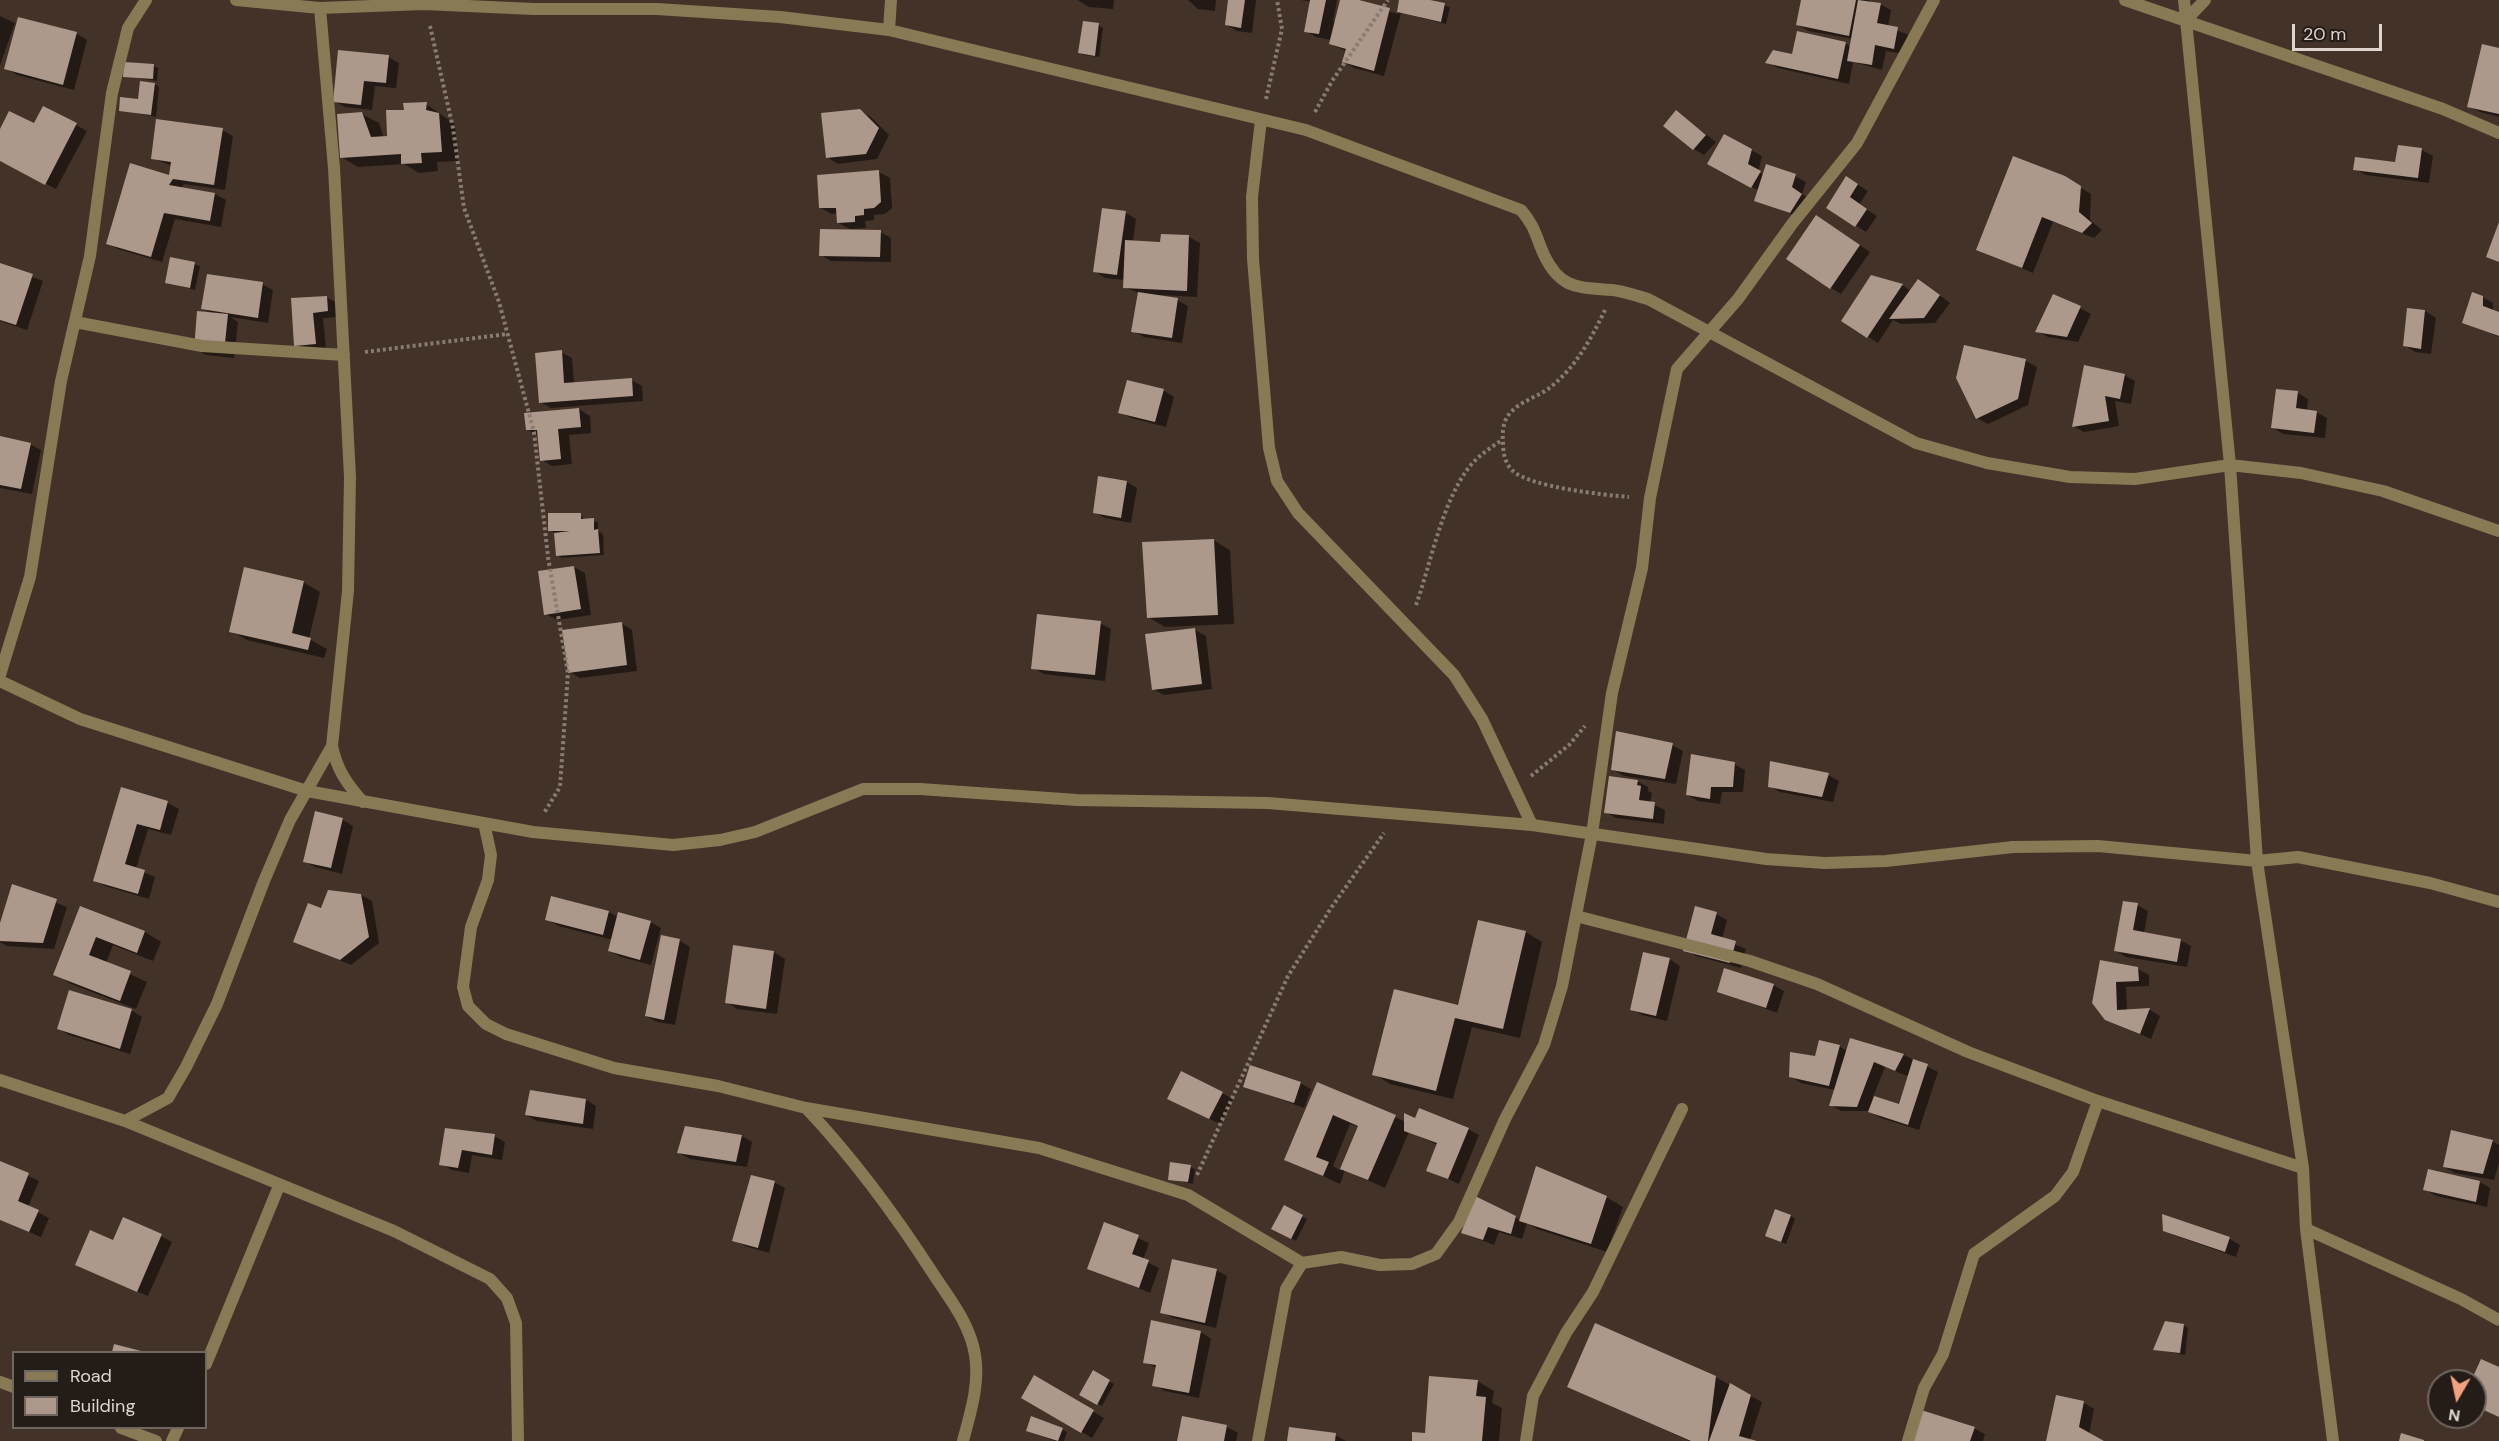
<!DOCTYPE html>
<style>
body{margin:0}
#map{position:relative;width:2499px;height:1441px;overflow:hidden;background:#433228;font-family:"DM Sans",sans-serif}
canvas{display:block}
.legend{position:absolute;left:12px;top:1351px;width:195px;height:78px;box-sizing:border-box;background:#241c17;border:2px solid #6f6660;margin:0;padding:8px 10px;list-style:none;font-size:18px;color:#dfd4ce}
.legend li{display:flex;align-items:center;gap:12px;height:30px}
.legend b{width:30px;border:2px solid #6f6660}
.north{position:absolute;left:2427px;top:1369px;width:60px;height:60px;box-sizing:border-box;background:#241c17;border:2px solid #6f6660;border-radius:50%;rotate:189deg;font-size:16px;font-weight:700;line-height:24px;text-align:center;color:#dfd4ce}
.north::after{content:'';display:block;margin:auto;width:21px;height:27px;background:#f2a17e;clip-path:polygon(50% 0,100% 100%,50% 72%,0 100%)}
.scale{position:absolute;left:2292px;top:24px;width:90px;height:27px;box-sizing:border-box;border:3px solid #dfd4ce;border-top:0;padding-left:8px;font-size:18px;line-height:21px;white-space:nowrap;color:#dfd4ce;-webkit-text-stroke:4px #241c17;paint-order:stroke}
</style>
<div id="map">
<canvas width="2499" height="1441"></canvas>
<ul class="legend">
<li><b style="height:8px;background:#887a55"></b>Road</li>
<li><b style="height:16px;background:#ad988c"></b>Building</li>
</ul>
<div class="north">N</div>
<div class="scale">20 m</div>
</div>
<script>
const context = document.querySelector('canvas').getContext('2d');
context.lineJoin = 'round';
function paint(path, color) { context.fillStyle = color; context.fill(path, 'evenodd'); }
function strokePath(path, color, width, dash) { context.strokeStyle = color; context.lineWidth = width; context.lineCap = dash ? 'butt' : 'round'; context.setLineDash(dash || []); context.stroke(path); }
paint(new Path2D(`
 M1078 0H1114L1113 9 1089 7Z
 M1188 0H1216L1215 11 1198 9Z
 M1230 0H1256L1252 33 1237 31 1226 25Z
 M1301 0H1337L1333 21 1336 22 1341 0H1353L1398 14 1401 0H1423L1450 7 1446 24 1401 13 1384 76 1354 68 1344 62 1346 51 1330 44 1331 40 1316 37 1305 31 1311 2Z
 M1803 0H1867L1880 4 1891 10 1888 27 1909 35 1905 54 1886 51 1882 70 1853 62 1849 84 1778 68 1767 62 1845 43 1851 47 1853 39 1809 31 1798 25Z
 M0 16 15 23 0 65Z
 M1098 25 1103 28 1099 57 1084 55 1079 53Z
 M77 34 87 40 74 90 17 75 6 68Z
 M2499 50V117L2480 112 2469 106Z
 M388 57 399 63 396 88 375 86 372 110 345 107 334 101Z
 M153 66 158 68 157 81 124 76Z
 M155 84 159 87 156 117 120 110 139 101Z
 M426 104 455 124 458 161 437 162 438 171 419 173 404 164 358 167 341 157 362 114 379 123 384 138 389 137 405 111Z
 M860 111 871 117 889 135 877 159 838 164 827 157Z
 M1677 112 1716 142 1704 155 1694 149Z
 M76 125 87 131 56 189 0 161V132L34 126Z
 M222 130 233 136 225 190 184 184 181 189 215 194 226 200 221 227 175 219 162 262 118 249 107 243 170 177 172 166 152 158Z
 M1725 136 1762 156 1758 172 1764 175 1795 176 1806 182 1802 194 1812 201 1801 218 1756 200 1759 191 1709 163Z
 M2399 147 2422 150 2433 156 2429 183 2366 175 2355 169 2397 164Z
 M879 172 890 178 892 208 885 214 874 215V220L865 221 866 228 850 229 839 223 838 213 832 214 821 208Z
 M2064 178 2091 194 2090 220 2102 230 2094 238 2053 222 2033 273 1977 249Z
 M1857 184 1868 191 1859 205 1877 216 1866 232 1828 207Z
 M1126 213 1136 219 1133 242 1162 243 1163 235 1189 237 1200 243 1197 297 1161 295V297L1177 300 1188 306 1182 343 1144 337 1133 331 1139 293 1124 287 1125 280 1105 278 1095 271Z
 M1827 223 1870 252 1841 294 1831 288Z
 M880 232 891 238V262L831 261 820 255Z
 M171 258 200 266 195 290 166 282Z
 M0 265 43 281 27 330 0 321Z
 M262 284 273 290 268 323 230 317 238 322 234 358 206 355 195 349 213 314 203 308Z
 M1902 285 1911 291 1929 287 1950 303 1935 323 1901 324 1893 320 1878 343 1843 321Z
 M326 297 337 303 339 317 323 318 326 350 307 351 296 345 292 300Z
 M2482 297 2493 303V312L2499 314V337L2463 322Z
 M2080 308 2091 314 2078 342 2048 337 2037 331Z
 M2409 309 2425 311 2436 318 2431 354 2415 352 2404 345Z
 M1965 346 2026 361 2037 367 2028 405 1988 424 1977 418Z
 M561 352 572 358 574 384 631 380 642 386 643 401 551 408 540 402Z
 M2124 375 2135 381 2131 404 2115 401 2119 426 2084 432 2073 426Z
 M1163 390 1174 397 1166 427 1131 418 1120 412Z
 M2298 393 2308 399 2307 411 2316 412 2327 418 2325 438 2283 434 2272 427Z
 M579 409 590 416 591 433 569 435 572 464 552 466 542 460 539 436 528 430Z
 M0 437 30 444 41 450 32 494 0 488Z
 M1127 482 1137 488 1131 523 1105 518 1094 512Z
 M580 515 585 520 598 522V531L603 534 604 555 562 558 557 555 556 534 550 530Z
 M1213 540 1230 550 1234 624 1165 627 1148 617Z
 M574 567 585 573 591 615 557 620 546 614Z
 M303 582 320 592 309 639 327 649 324 658 247 640 231 631Z
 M621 623 632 630 637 671 580 678 570 672Z
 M1100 623 1111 629 1105 681 1044 674 1033 668Z
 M1195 630 1206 636 1212 689 1164 695 1153 689Z
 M1672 745 1683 751 1676 784 1624 776 1613 770Z
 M1734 764 1745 770 1743 792H1722L1720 804 1698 801 1687 795Z
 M1828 775 1839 781 1833 802 1780 792 1770 786Z
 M1637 781 1648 787V791L1652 793 1650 803 1665 810 1664 824 1616 818 1606 812Z
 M122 789 168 803 179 809 171 835 148 829 136 869 155 877 149 899 105 886 94 880Z
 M316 813 343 820 353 826 342 874 315 867 304 861Z
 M13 886 67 907 54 949 7 946 0 942V927Z
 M361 895 372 901 379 943 351 965 295 942 322 910Z
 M552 898 609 912 618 917 650 922 661 928 651 965 621 957 610 951 613 940 558 926 547 919Z
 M2137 905 2148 911 2144 933 2180 940 2191 946 2187 967 2126 957 2115 950Z
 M81 908 145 932 161 942 153 961 113 945 106 963 147 982 136 1009 71 984 55 974Z
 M1716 914 1727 920 1722 939 1746 949 1741 968 1696 956 1685 950Z
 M1479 921 1526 932 1542 942 1520 1038 1472 1027 1453 1099 1390 1084 1374 1074 1459 1007Z
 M679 940 690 947 675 1025 657 1022 646 1016Z
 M734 947 774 952 785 959 777 1014 737 1009 727 1002Z
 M1669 959 1680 966 1667 1021 1642 1015 1632 1009Z
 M2101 962 2138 969 2149 975V986L2126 987 2127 1011 2150 1010 2160 1016 2151 1039 2106 1019Z
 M1773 985 1784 991 1777 1013 1718 991Z
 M131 1010 142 1017 130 1054 69 1035 58 1028Z
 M1851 1040 1904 1055 1938 1072 1919 1130 1881 1118 1868 1111H1841L1831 1105 1835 1090 1801 1083 1790 1076 1839 1046 1847 1051ZM1885 1067 1907 1076 1911 1071 1900 1106 1873 1097Z
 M1300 1083 1311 1089 1304 1108 1245 1086Z
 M1318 1084 1406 1122 1416 1120 1468 1129 1479 1135 1459 1184 1428 1170 1438 1145 1409 1132 1385 1188 1345 1170 1340 1184 1286 1159ZM1350 1124 1359 1127 1341 1171 1333 1166Z
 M1222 1093 1233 1099 1220 1124 1179 1104Z
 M586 1100 596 1106 593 1129 537 1121 526 1115Z
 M686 1128 742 1136 752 1142 747 1167 690 1159 679 1153Z
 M447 1129 494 1136 505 1142 502 1160 472 1155 469 1173 452 1170 441 1164Z
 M2492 1141 2499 1145V1162L2494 1180 2455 1173 2444 1167Z
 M0 1163 39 1181 28 1207 49 1218 41 1237 0 1220Z
 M1190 1167 1195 1169 1193 1184 1170 1179Z
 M774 1182 785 1188 769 1253 745 1246 734 1240Z
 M2480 1182 2490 1188 2487 1207 2436 1196 2425 1189Z
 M1606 1197 1623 1207 1607 1252 1537 1229 1527 1223 1522 1239 1499 1232 1494 1245 1463 1233 1476 1198 1520 1220Z
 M1284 1207 1307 1219 1296 1241 1273 1228Z
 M1791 1216 1795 1219 1786 1244 1767 1236Z
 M2163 1216 2230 1239 2240 1245 2236 1257 2176 1236 2165 1230Z
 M1105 1224 1149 1243 1143 1260 1159 1268 1150 1293 1089 1268Z
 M161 1236 172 1242 148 1296 88 1270 113 1242Z
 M1216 1270 1227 1276 1216 1328 1173 1318 1162 1312Z
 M2183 1325 2188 1328 2185 1355 2155 1349Z
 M1201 1332 1211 1339 1199 1398 1165 1391 1154 1385 1156 1368 1145 1362Z
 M1094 1373 1114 1384 1102 1406 1081 1394Z
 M1034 1377 1104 1418 1092 1438 1023 1397Z
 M1715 1377 1762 1402 1750 1440 1754 1441H1689L1569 1386Z
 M1477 1381 1494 1391 1492 1403 1502 1408 1499 1441H1413L1426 1434Z
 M2084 1403 2094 1409 2089 1435 2101 1441H2049Z
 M1183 1418 1227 1427 1238 1433 1236 1441H1179Z
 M1974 1428 1985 1434 1983 1441H1909Z
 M1062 1429 1067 1432 1064 1441H1055L1028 1431Z
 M1335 1435 1346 1441H1288Z`), '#0007');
paint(new Path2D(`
 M1228 0H1245L1241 28 1225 25Z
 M1310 0H1326L1319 34 1304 32Z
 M1340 0H1359L1390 8 1374 71 1342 62 1346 49 1329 44Z
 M1399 0H1430L1445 3 1441 22 1397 12Z
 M1801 0H1856L1849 36 1796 25Z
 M1858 0 1881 3 1877 23 1898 27 1894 49 1875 45 1872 65 1847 61Z
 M18 17 77 32 63 85 4 69Z
 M1083 21 1099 23 1095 56 1078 53Z
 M1797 31 1846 42 1838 79 1765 63 1773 50 1792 54Z
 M2482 44 2499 48V114L2467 107Z
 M338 50 389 55 386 83 364 81 361 105 333 102Z
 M124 62 154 64 153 79 123 77Z
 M140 81 155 83 151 115 119 111 120 97 138 99Z
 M427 102 426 110 439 113 442 152 421 153 422 163 401 164V154L340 158 337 114 362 112 371 137 387 136 386 110H404L403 103Z
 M43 106 77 123 45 185 0 161V129L9 111 34 123Z
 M860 109 879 128 866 154 826 158 821 113Z
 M1676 110 1706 135 1693 150 1663 126Z
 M156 119 223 128 214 185 173 179 169 185 215 193 210 221 164 213 151 257 106 244 130 163 169 175 171 162 151 159Z
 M1724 134 1752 149 1748 164 1761 171 1751 188 1707 164Z
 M2398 145 2422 148 2418 178 2353 170 2355 157 2395 162Z
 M2013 156 2065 176 2081 186 2079 212 2092 223 2082 233 2042 217 2022 268 1976 250Z
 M1766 164 1796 174 1792 187 1802 194 1790 213 1754 201Z
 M879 170 881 202 874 208 864 209V215L855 216V222L837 223 836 208H819L817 175Z
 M1846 176 1858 184 1850 197 1867 209 1855 227 1826 208Z
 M1102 208 1126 211 1117 275 1093 272Z
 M1816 215 1860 245 1830 289 1786 259Z
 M2499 222V262L2486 257Z
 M820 229 881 230 880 257 819 256Z
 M1161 234 1189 235 1187 291 1123 288 1125 240 1160 242Z
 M170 257 195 262 190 288 165 283Z
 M0 263 33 274 16 325 0 320Z
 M207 274 263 282 258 318 201 309Z
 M1871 275 1903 284 1867 338 1841 321Z
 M1918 279 1940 295 1924 318 1889 319Z
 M1138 292 1178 298 1172 338 1131 332Z
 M2472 292 2483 296V306L2499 312V336L2462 323Z
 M2053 294 2081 306 2067 337 2035 332Z
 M327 296 328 311 313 313 316 344 294 346 291 298Z
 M2407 308 2425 310 2421 349 2403 346Z
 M197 311 228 314 224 353 194 350Z
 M1964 345 2026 359 2018 399 1976 419 1956 378Z
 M562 350 564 383 632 378 633 396 539 403 535 353Z
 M2084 365 2125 374 2120 399 2105 396 2109 421 2072 427Z
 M1127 380 1164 389 1155 422 1118 413Z
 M2276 389 2298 391 2296 408 2317 411 2314 433 2271 428Z
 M579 408 581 427 558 429 561 459 540 461 537 430H526L524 413Z
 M0 436 31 443 21 489 0 485Z
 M1098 476 1127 481 1121 518 1093 513Z
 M548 513H581V519L594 518V530L598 529 600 553 556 556 554 533 570 531H548Z
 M1214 539 1218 615 1147 618 1142 542Z
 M574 566 581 609 544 615 538 571Z
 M244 567 304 581 292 633 311 638 308 650 229 632Z
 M1037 614 1101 621 1095 675 1031 669Z
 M622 622 627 665 568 673 562 630Z
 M1195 628 1202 684 1152 690 1145 634Z
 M1616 731 1673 743 1665 779 1611 770Z
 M1691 754 1735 762 1733 787H1711L1710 799 1686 795Z
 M1770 761 1829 773 1822 797 1768 787Z
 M1609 776 1638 780 1637 785 1641 786 1639 800 1655 802 1653 819 1604 813Z
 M121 787 168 801 160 830 137 824 125 864 145 870 138 894 93 881Z
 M315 811 343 818 331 868 303 862Z
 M12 884 57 899 43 943 0 941V923Z
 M328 890 361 894 369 937 340 960 293 942 308 903 321 908Z
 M551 896 609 911 603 935 545 920Z
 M2123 901 2138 903 2133 930 2181 939 2177 962 2114 951Z
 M80 906 145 931 137 953 96 937 89 955 131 971 120 1001 53 975Z
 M1695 906 1717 912 1711 934 1736 941 1730 963 1683 951Z
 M618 912 651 921 640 960 608 951Z
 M1478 920 1526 931 1503 1029 1455 1018 1436 1091 1372 1075 1394 989 1458 1005Z
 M661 935 680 939 664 1020 645 1016Z
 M733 945 774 951 766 1009 725 1003Z
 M1643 952 1670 958 1656 1016 1630 1010Z
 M2100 960 2138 967 2139 981 2116 982 2117 1010 2150 1008 2140 1034 2105 1020 2092 1003Z
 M1724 968 1774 984 1766 1008 1717 992Z
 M69 990 132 1009 120 1049 57 1029Z
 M1850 1038 1904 1054 1895 1071 1874 1062 1857 1107 1829 1106Z
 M1819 1040 1840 1045 1829 1086 1789 1077 1790 1052 1815 1056Z
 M1913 1059 1928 1064 1908 1125 1868 1112 1874 1096 1899 1104Z
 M1250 1065 1301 1082 1294 1103 1243 1087Z
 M1181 1071 1223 1092 1209 1119 1167 1099Z
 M1317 1082 1396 1115 1368 1180 1340 1169 1358 1126 1333 1115 1316 1157 1329 1162 1323 1176 1284 1160Z
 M530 1090 586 1099 583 1124 525 1115Z
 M1419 1108 1469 1128 1448 1179 1426 1171 1437 1143 1404 1131V1113L1415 1118Z
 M685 1126 742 1135 736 1162 677 1153Z
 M445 1128 495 1134 492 1155 462 1150 458 1168 439 1165Z
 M2451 1130 2493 1140 2483 1174 2443 1167Z
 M0 1161 29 1173 18 1201 39 1210 29 1232 0 1220Z
 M1170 1162 1191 1165 1188 1182 1168 1180Z
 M1536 1166 1607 1196 1591 1244 1519 1221Z
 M2428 1169 2480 1181 2476 1202 2423 1190Z
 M751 1175 775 1181 758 1248 732 1241Z
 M1475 1196 1516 1216 1511 1234 1488 1227 1483 1240 1461 1233Z
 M1284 1205 1303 1215 1291 1239 1271 1229Z
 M1775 1209 1791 1215 1781 1242 1765 1236Z
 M2162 1214 2230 1237 2225 1252 2163 1231Z
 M123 1217 162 1234 137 1292 75 1265 90 1230 113 1240Z
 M1104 1222 1139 1235 1132 1254 1149 1260 1139 1288 1087 1269Z
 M1172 1259 1217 1269 1205 1323 1160 1313Z
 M1151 1320 1201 1331 1189 1393 1152 1386 1156 1365 1143 1363Z
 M2165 1321 2184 1324 2180 1353 2153 1350Z
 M1595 1323 1716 1376 1708 1441H1691L1567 1387Z
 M114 1344 145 1352H112Z
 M2481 1359 2499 1367V1417L2475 1406V1381H2471Z
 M1093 1370 1110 1380 1097 1405 1079 1395Z
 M1034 1375 1094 1410 1081 1433 1021 1398Z
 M1429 1376 1478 1380 1476 1396 1486 1397 1482 1441H1412V1432L1425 1433Z
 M1730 1383 1751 1395 1739 1436 1757 1441H1709Z
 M2056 1395 2084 1401 2079 1427 2104 1441H2046Z
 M1918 1409 1975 1427 1970 1441H1908Z
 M1031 1416 1063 1428 1058 1441 1026 1431Z
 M1182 1416 1227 1425 1224 1441H1177Z
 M1289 1427 1336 1433 1335 1441H1287Z
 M2401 1433 2424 1440V1441H2399Z`), '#ad988c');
strokePath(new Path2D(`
 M430 26 453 128 464 208 499 302 534 432 548 557 568 673 560 787 544 813
 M1266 99 1282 29 1277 0
 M1315 112 1332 81 1388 0
 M1605 310C1592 337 1577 365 1553 385 1541 396 1522 400 1511 412 1503 420 1502 432 1503 442 1503 453 1505 464 1513 471 1530 487 1604 495 1629 497
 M365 352 507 334
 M1416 605C1431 563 1441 506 1467 470 1476 457 1489 449 1502 440
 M1531 776 1569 745 1585 726
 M1197 1175 1288 976 1331 908 1384 833`), '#897b72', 4, [3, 3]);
strokePath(new Path2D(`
 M236 0 320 8 424 4 533 9H657L780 17 889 30 1306 130 1521 210C1535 226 1536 237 1544 255 1561 290 1578 287 1612 290 1624 291 1636 296 1648 299L1916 443 1987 463 2070 477 2135 479 2230 465 2301 473 2383 491 2499 531
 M2125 0 2443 109 2499 133
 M2184 0 2230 465 2257 861 2303 1168 2306 1229 2333 1441
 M320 8 334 168 350 477 348 591 332 746C337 770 347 784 363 802
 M2185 21 2205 0
 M889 30 891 0
 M1261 120 1252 197 1253 259 1269 448 1277 481 1298 513 1454 675 1482 719 1532 825
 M75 322 202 346 344 355
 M0 675 30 577 61 381 90 256 112 93 128 28 146 0
 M0 681 80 719 307 791 533 832 673 845 720 840 755 832 863 789H920L1077 800 1268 803 1532 825 1766 859 1825 863 1886 861 2013 847 2098 846 2257 861 2298 857 2430 883 2499 902
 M484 823 491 855 488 880 471 927 463 987 468 1006 486 1024 506 1034 614 1068 718 1086 806 1108 1039 1148 1188 1195 1302 1263
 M1576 916 1750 961 1817 984 1968 1052 2098 1101 2303 1168
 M0 1080 125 1121 394 1231 490 1279 507 1298 516 1323 518 1441
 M806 1108C854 1159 896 1216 934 1275 951 1301 970 1324 975 1355 980 1384 970 1414 963 1441
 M125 1121 168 1098 186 1067 217 1004 264 881 290 820 332 746
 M2306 1229 2461 1299 2499 1320
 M206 1364 279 1186
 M0 1382 14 1387
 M121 1428 156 1441
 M172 1441 178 1428
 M1258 1441 1286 1289 1302 1263 1341 1257 1380 1265 1412 1264 1436 1254 1459 1222 1505 1119 1544 1045 1562 986 1592 834 1612 693 1642 568 1650 498 1677 369 1738 299 1792 224 1857 143 1934 0
 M1526 1441 1533 1396 1566 1333 1593 1292 1682 1109
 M1908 1441 1924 1388 1943 1354 1974 1254 2055 1196 2073 1172 2098 1101`), '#887a55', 12);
</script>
